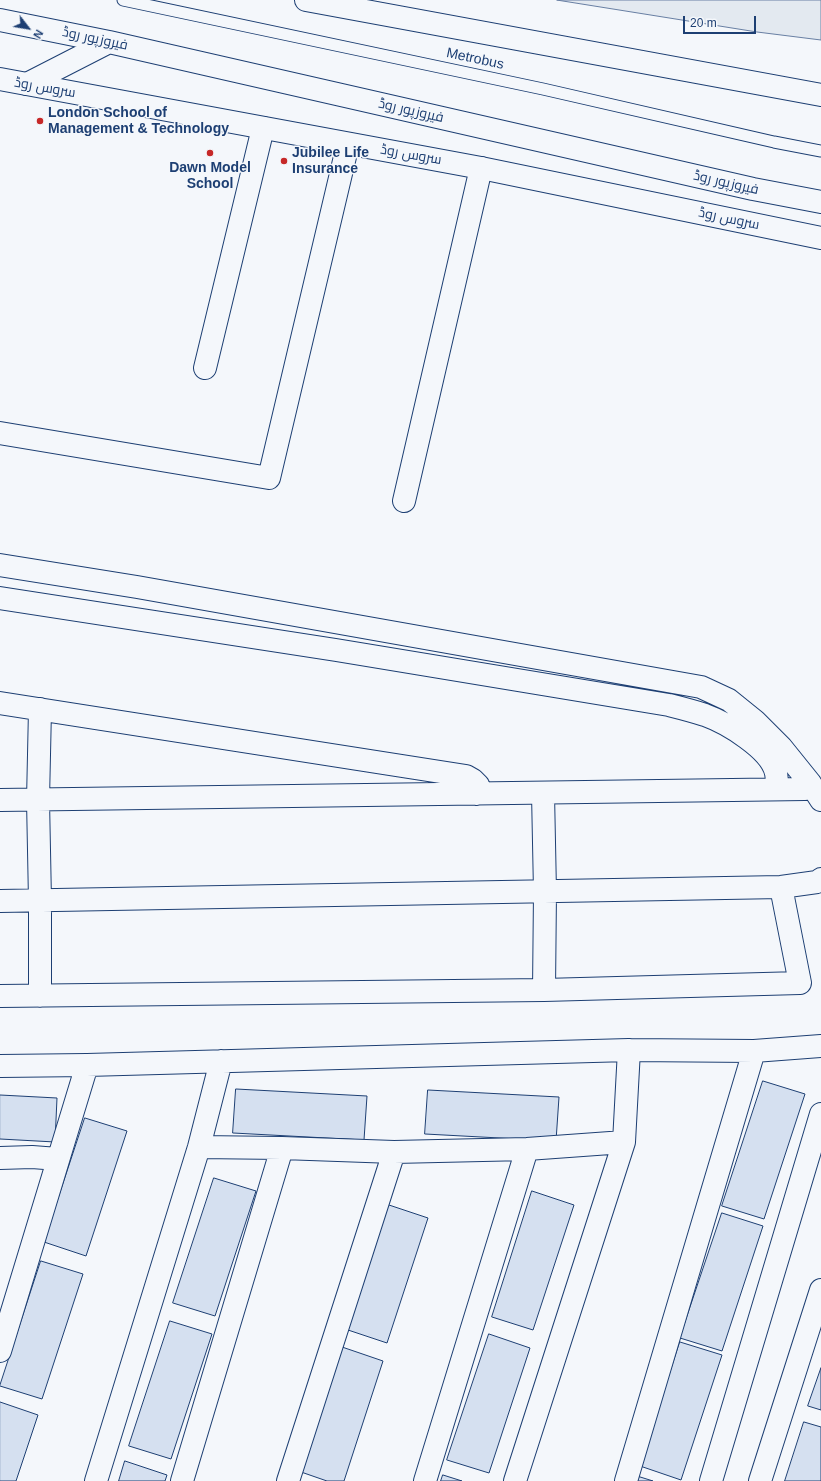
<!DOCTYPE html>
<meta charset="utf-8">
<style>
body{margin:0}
#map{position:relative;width:821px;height:1481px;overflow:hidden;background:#f4f7fb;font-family:Helvetica,sans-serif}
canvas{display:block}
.north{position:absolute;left:8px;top:8px;width:40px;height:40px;-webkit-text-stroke:3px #f4f7fb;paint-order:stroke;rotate:121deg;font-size:11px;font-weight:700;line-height:16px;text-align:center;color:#1d3f73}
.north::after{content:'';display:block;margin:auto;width:14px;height:18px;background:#1d3f73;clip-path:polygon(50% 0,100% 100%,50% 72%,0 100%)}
.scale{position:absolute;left:683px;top:16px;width:73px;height:18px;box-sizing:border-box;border:2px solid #1d3f73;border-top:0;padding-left:5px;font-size:12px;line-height:14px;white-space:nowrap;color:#1d3f73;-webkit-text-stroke:3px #f4f7fb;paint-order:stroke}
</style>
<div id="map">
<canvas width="821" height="1481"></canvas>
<div class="north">N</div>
<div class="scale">20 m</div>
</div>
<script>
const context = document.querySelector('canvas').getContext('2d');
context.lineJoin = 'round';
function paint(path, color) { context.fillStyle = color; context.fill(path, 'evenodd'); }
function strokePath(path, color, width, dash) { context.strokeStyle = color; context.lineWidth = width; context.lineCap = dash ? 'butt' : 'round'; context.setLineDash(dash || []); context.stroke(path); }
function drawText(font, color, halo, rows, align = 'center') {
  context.font = font + ' Helvetica,Cairo,sans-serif'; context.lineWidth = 3; context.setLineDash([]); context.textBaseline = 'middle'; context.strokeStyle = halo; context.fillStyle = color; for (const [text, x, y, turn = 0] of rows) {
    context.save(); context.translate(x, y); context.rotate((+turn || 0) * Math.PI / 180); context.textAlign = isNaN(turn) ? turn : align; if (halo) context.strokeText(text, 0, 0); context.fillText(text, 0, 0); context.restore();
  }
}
const green = new Path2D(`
 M557 0H821V40L757 32Z`);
paint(green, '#e3e9f0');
strokePath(green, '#687fa3', 1);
const building = new Path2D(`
 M763 1081 805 1094 764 1219 722 1206Z
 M236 1089 367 1096 364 1140 233 1133Z
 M428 1090 559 1097 556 1141 425 1134Z
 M0 1095 57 1098 55 1142 0 1139Z
 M85 1118 127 1131 86 1256 44 1242Z
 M214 1178 256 1191 215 1316 173 1303Z
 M532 1191 574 1205 533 1330 492 1317Z
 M386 1204 428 1218 387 1343 345 1329Z
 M722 1213 763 1226 722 1351 680 1338Z
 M41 1261 83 1274 42 1399 0 1386Z
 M170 1321 212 1334 171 1459 129 1446Z
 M489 1334 530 1348 489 1473 447 1460Z
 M680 1342 722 1355 681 1480 640 1466Z
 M342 1347 383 1361 344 1481H327L301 1472Z
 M821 1368V1410L808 1406Z
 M0 1402 38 1415 16 1481H0Z
 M804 1422 821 1427V1481H785Z
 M125 1461 167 1475 165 1481H119Z
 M443 1475 462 1481H441Z
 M637 1476 653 1481H636Z`);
paint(building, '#d5e0f0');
strokePath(building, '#1d3f73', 1);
const service = new Path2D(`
 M123 0 543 89 774 142 821 151`);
const minor = new Path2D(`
 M205 368 263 128
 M0 433 269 478 348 144
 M404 501 481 168
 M0 565 137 587 701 687 729 700 755 721 781 747 810 783 821 800
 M0 598 336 650 669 705C681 708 693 711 705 715 727 723 771 749 776 773 777 778 777 784 777 788
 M0 703 466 776 473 780 478 785 477 794
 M40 709 38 800 40 901V996
 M543 793 545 892 544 990
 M0 800 805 789 810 783
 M0 901 781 887 817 882 821 879
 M0 996 544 990 800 983 781 887
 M0 1066 87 1065 629 1050 754 1051 821 1046
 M199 1147 282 1148 394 1152 527 1149 624 1142
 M0 1158 32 1157 58 1159
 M0 1351 87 1065
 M96 1481 199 1147 221 1061
 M182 1481 282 1148
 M288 1481 394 1152
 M425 1481 527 1149
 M515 1481 624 1142 629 1050
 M626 1481 754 1051
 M711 1481 821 1114
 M760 1481 821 1290`);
const tertiary = new Path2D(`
 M0 79 481 168 821 238`);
const primary = new Path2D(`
 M306 0 821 95
 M0 20 109 42 753 189 821 202
 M27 84 109 42`);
strokePath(service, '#1d3f73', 13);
strokePath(minor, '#1d3f73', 24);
strokePath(tertiary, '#1d3f73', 24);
strokePath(primary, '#1d3f73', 24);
strokePath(service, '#f4f7fb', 11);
strokePath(minor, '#f4f7fb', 22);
strokePath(tertiary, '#f4f7fb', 22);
strokePath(primary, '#f4f7fb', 22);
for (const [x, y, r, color] of [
 [40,121,4,"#c62828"],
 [210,153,4,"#c62828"],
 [284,161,4,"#c62828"]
]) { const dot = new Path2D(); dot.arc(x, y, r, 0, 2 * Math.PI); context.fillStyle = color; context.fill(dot); strokePath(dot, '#f4f7fb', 1.5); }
drawText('14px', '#1d3f73', '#f4f7fb', [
 ["فیروزپور روڈ",95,39,12],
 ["Metrobus",475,59,12],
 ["سروس روڈ",45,88,10],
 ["فیروزپور روڈ",411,111,13],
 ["سروس روڈ",411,155,10],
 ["فیروزپور روڈ",726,183,13],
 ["سروس روڈ",729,219,12]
]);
drawText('bold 14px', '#1d3f73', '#f4f7fb', [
 ["London School of",48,113],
 ["Management & Technology",48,129],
 ["Jubilee Life",292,153],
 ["Insurance",292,169],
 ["Dawn Model",210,168,"center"],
 ["School",210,184,"center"]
], 'left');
</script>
